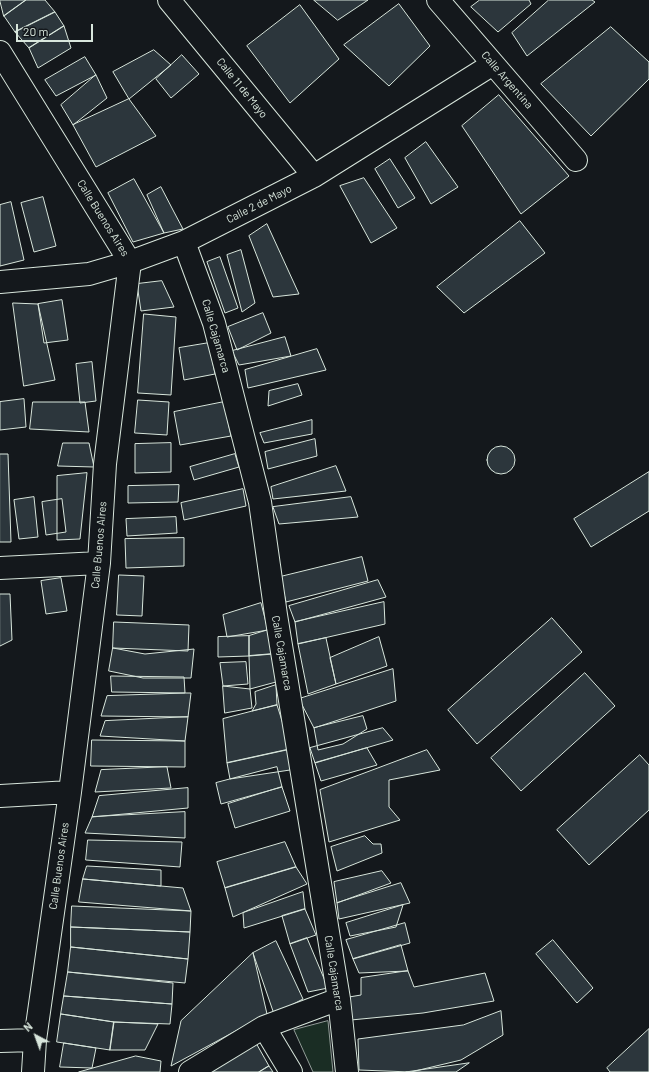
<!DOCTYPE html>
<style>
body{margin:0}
#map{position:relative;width:649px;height:1072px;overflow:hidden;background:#14181c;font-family:Barlow,sans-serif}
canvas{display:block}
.north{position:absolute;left:16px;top:1016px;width:40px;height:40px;-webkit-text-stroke:3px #14181c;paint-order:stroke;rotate:319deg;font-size:11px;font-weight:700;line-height:16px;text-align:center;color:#d8e6dc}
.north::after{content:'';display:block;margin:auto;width:14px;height:18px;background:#d8e6dc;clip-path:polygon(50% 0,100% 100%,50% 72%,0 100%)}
.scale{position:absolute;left:16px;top:24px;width:77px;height:18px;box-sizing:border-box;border:2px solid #d8e6dc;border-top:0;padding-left:5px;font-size:12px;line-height:14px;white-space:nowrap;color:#d8e6dc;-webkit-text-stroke:3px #14181c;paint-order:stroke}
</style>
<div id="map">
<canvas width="649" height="1072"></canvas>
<div class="north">N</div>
<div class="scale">20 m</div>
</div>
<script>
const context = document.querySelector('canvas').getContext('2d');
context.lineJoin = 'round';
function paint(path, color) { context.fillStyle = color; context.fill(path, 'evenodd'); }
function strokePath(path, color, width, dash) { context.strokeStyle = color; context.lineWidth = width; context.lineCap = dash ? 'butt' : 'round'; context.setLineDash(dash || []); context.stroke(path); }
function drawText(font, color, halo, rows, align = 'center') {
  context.font = font + ' Barlow,sans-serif'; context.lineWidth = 3; context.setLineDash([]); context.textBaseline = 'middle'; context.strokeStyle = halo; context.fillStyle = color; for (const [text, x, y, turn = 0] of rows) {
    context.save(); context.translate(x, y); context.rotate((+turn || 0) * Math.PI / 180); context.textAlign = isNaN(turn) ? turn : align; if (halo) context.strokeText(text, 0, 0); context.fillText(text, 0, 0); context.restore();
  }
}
const green = new Path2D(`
 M328 1021 333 1072H313L294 1030Z`);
paint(green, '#1a2d24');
strokePath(green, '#939e99', 1);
const building = new Path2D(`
 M0 0H26L4 16Z
 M26 0H45L55 12 15 32 4 16Z
 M314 0H368L338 20Z
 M480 0H529L531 4 498 32 471 7Z
 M549 0H592L595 2 527 56 512 33Z
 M399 4 430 46 389 86 344 45Z
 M300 5 339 59 290 103 247 46Z
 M55 12 64 26 29 48 15 32Z
 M64 26 71 48 38 68 29 48Z
 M611 27 649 62V79L591 136 541 84Z
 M154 50 171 65 129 99 113 72Z
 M182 55 199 74 171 98 156 79Z
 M85 57 96 75 56 96 45 80Z
 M96 75 107 98 73 125 61 105Z
 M499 95 569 176 521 214 462 126Z
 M129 99 156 136 96 167 73 125Z
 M426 142 458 187 431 204 405 158Z
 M390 159 415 198 398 208 375 169Z
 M364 178 397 228 371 243 340 186Z
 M134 179 164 233 133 242 108 193Z
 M161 187 174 212 183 229 164 233 147 195Z
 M43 197 56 246 34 252 21 203Z
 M11 202 24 260 0 266V205Z
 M520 221 545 253 464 313 437 287Z
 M267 224 299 294 273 297 249 236Z
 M241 250 255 303 242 312 227 255Z
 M220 257 238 308 225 313 207 262Z
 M162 281 174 307 141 311 137 284Z
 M62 300 68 340 44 343 38 304Z
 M13 303 38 304 55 380 24 386Z
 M263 313 271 333 237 350 228 327Z
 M144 314 176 317 171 395 138 393Z
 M285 337 291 356 239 365 232 351Z
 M209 343 215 374 184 380 179 348Z
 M317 349 326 370 248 388 245 370Z
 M92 362 96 401 80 403 76 364Z
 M298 384 302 395 268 406 269 391Z
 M24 399 26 427 0 430V402Z
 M138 400 169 402 167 435 135 433Z
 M33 402H85L89 432 30 429Z
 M224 402 231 436 180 445 174 412Z
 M312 420V434L264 443 260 433Z
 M315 439 317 456 268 469 265 452Z
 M63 443H89L94 467 58 466Z
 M171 443V472L135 473V444Z
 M487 460a14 14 0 1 1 28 0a14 14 0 1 1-28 0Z
 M0 454H8L11 542H0Z
 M235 454 239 467 194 480 190 467Z
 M336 466 346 491 273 499 271 487Z
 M649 472V511L591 547 574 519Z
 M87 473 80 539 57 540V476Z
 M179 485 178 502 128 503V486Z
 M243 489 246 506 184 520 181 503Z
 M34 497 38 537 19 539 14 500Z
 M351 497 358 517 279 524 273 507Z
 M62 499 66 532 46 535 42 502Z
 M176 517 177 533 127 536 126 519Z
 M184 538V566L126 568 125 539Z
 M362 557 368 581 286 602 280 577Z
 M119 575 144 576 142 616 117 615Z
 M61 578 67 611 46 614 41 581Z
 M378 580 386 597 295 622 289 606Z
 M0 594H10L12 640 0 646Z
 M384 602 385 624 298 644 295 622Z
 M261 603 268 630 227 637 223 615Z
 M552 618 582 652 477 744 448 710Z
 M114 622 189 625 188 651 113 648Z
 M268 630 273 654 249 656V636Z
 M249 636V656L218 657V637Z
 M379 637 387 666 336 684 330 658Z
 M326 638 336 684 308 694 298 644Z
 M113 648 145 654 194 649 191 678H143L109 671Z
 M273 654 276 682 250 689 249 656Z
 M246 662 248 684 223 686 220 663Z
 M393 669 396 701 314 728 299 699Z
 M585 673 615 706 521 791 491 758Z
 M111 676 184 677 185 693 112 692Z
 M276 685 277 705 252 711 256 704 255 692Z
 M223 686 250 689 252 708 225 713Z
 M185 693H191L188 717 101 716 107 696Z
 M277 705 291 749 227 763 223 719Z
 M363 716 367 729 343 744 318 750 314 728Z
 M188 717 185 741 100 736 105 721Z
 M383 728 393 740 315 763 310 748Z
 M92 740 185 741V767L91 766Z
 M367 748 377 765 321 781 315 763Z
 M291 749 290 770 230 779 227 763Z
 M427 750 440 770 389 780V807L400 820 329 842 320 790Z
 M640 755 649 765V810L589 865 557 830Z
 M167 767 171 788 95 792 101 770Z
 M277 767 282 787 221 804 216 783Z
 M282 787 290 811 235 828 228 804Z
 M188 788V808L92 817 99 796Z
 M185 812V838L85 833 92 817Z
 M365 836 373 844H381L382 853 337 871 331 847Z
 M88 840 182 842 180 867 86 860Z
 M285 842 296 867 225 888 217 862Z
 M87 866 161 870V886L83 879Z
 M296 867 307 884 233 917 225 888Z
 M382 871 391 883 337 903 334 882Z
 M83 879 183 888 191 911 79 902Z
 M401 883 410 903 339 919 337 903Z
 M303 892 305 909 244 928 243 913Z
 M403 905 396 927 350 936 346 923Z
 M72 906 191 911 190 932 71 927Z
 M305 909 316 935 290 944 282 916Z
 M405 923 410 943 353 959 346 940Z
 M71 927 190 932 188 959 71 947Z
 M307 938 328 988 308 992 290 944Z
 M553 940 593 988 577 1003 536 954Z
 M276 941 303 999 274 1014 253 953Z
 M401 945 408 971 359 973 353 959Z
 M71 947 188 959 185 983 68 972Z
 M253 953 267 1014 171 1066 181 1021Z
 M408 971 414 987 485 973 494 1001 423 1013 351 1020 349 997 361 995V978Z
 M68 972 173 983 172 1004 64 996Z
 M64 996 172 1004 170 1024 114 1022 61 1014Z
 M501 1011 503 1035 461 1060 411 1072 359 1070 358 1039 463 1025Z
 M61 1014 114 1022 110 1050 57 1042Z
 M114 1022 158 1024 145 1050H110Z
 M649 1029V1072H610L607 1068Z
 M64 1043 96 1048 92 1068 60 1067Z
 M256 1043 269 1066 259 1072H209Z
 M136 1056 161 1061 160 1072H79Z
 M469 1063 456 1072H406Z
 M269 1066 273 1072H259Z`);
paint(building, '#2c363c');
strokePath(building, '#d8e6dc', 1);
const minor = new Path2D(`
 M169 0 314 176
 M438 0 576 160
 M0 52 130 262 105 464 99 563 70 792 35 1040 33 1072
 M184 242 214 323 260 502 276 615 339 999 347 1072
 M0 282 89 274 130 262 184 242 314 176 493 64
 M0 568 99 563
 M0 796 70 792
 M264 1027 291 1072
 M0 1041 35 1040
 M190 1072 264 1027 339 999`);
strokePath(minor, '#d8e6dc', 24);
strokePath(minor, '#14181c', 22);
drawText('11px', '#d8e6dc', '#14181c', [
 ["Calle Argentina",507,80,49],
 ["Calle 11 de Mayo",242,88,51],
 ["Calle 2 de Mayo",259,204,-27],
 ["Calle Buenos Aires",103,218,58],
 ["Calle Cajamarca",216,336,74],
 ["Calle Buenos Aires",99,545,-85],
 ["Calle Cajamarca",282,653,80],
 ["Calle Buenos Aires",59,866,-82],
 ["Calle Cajamarca",334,973,81]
]);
</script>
